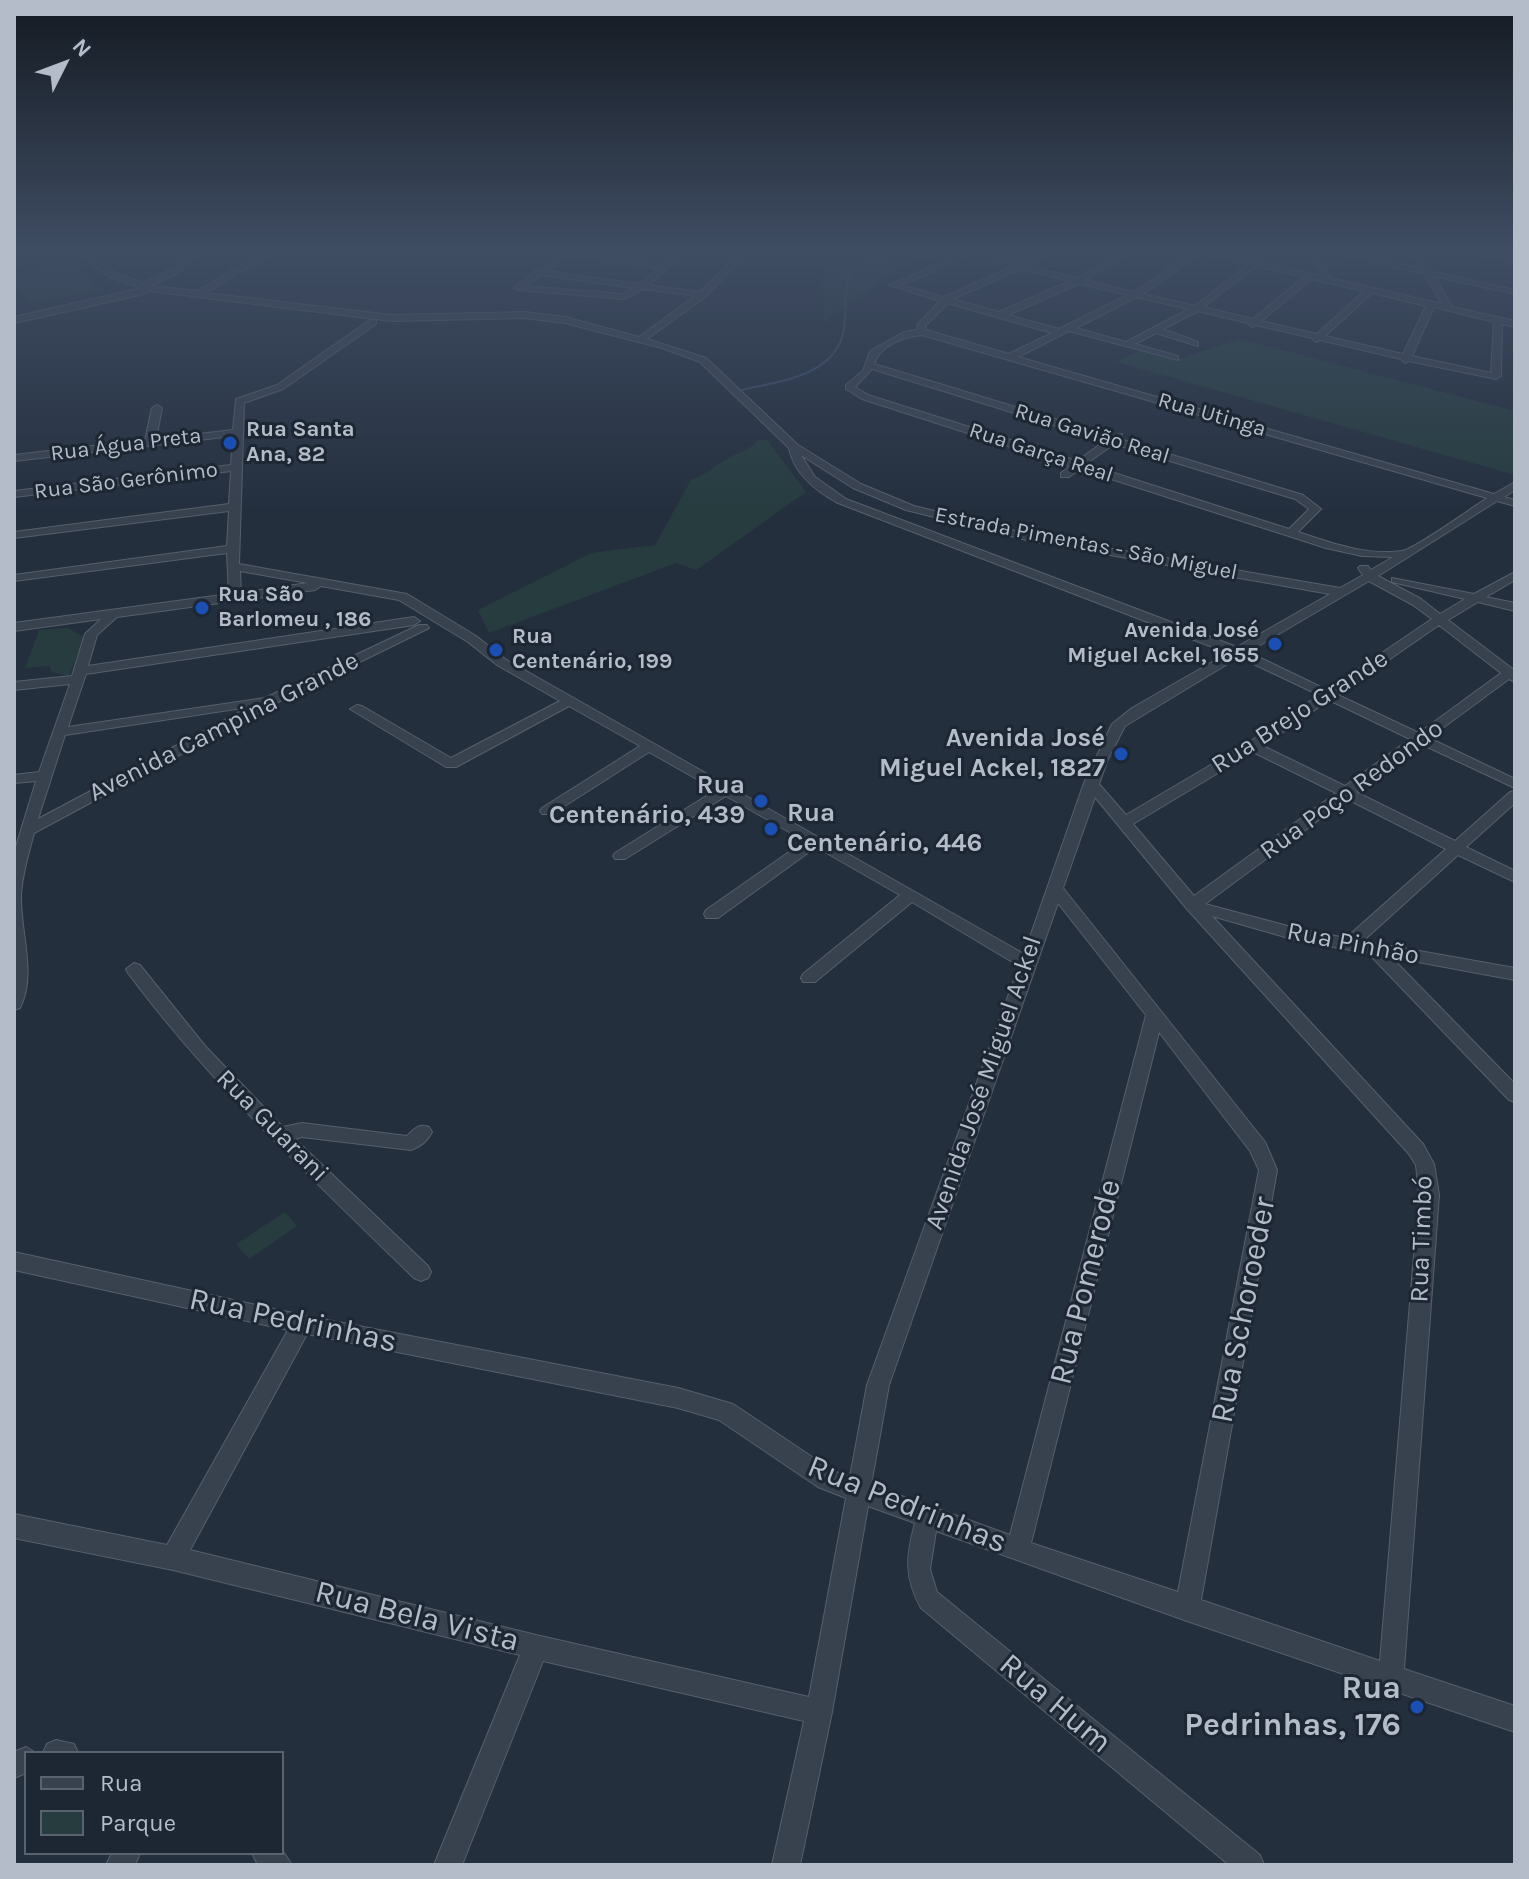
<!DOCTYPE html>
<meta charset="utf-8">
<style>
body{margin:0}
#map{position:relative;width:1529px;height:1879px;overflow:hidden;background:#242f3e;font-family:Karla,sans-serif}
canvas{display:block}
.frame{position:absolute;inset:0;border:16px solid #b4bcc9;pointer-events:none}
.legend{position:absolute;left:24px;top:1751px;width:260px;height:104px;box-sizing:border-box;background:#1d2633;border:2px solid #59626f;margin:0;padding:10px 14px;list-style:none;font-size:24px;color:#b4bcc9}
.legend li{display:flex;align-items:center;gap:16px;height:40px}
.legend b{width:40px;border:2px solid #59626f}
.north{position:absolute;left:24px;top:24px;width:80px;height:80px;-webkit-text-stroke:6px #1d2633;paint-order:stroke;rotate:48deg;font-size:22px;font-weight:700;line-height:32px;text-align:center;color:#b4bcc9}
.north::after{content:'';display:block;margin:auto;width:28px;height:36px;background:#b4bcc9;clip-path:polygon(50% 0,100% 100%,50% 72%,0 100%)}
</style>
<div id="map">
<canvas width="1529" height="1879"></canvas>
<div class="frame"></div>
<ul class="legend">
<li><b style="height:10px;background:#38414e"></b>Rua</li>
<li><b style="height:22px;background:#263c3f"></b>Parque</li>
</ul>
<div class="north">N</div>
</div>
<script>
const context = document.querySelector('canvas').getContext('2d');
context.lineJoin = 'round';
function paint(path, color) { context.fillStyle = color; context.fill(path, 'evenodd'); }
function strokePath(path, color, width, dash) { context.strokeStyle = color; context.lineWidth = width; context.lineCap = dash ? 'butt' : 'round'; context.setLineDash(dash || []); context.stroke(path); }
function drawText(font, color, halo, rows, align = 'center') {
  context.font = font + ' Karla,sans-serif'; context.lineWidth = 6; context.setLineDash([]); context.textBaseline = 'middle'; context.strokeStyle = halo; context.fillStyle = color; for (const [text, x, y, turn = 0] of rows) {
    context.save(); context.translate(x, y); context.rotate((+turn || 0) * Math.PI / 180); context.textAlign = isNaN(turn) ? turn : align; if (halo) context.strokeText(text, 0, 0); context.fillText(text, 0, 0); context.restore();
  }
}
paint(new Path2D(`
 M858 250H975L1010 263 997 270 943 255 932 261 913 259 824 322 822 258Z
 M73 263 100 290 30 304 14 285V274Z
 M1240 339 1515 411V475L1117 362 1139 351 1175 360Z
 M758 440H767L806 492 696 570 676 563 489 633 478 610 591 553 655 545 691 480C708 474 711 468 725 460 738 452 747 453 758 440Z
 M68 628 84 637 69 676 52 672 49 666 25 668 39 630Z
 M285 1212 297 1226 249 1259 236 1244Z`), '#263c3f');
strokePath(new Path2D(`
 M742 390C779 381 837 376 844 329 847 309 843 291 850 272L899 250`), '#394c67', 2);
const minor = new Path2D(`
 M72 250H81L116 273 143 283 172 269 194 250H202L178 273 150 286 197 291 265 252 268 256 206 293 391 315 525 312 565 317 639 337 695 296 643 289 624 299 518 290 514 288 533 273V270H538L565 250 662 264 678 250H686L649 285 700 292 743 250H751L705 297 647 339 706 358 798 445 861 484 914 506 1031 535 1340 588 1363 575 1358 568 1360 566H1368L1371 570 1393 557 1362 556 1326 548 1080 469 1069 477H1061V473L1070 466 862 399 846 389V385L863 371 870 351 904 332 917 330 918 324 940 301 889 285 949 260 952 264 901 285 944 297 1014 266 977 250H988L1021 263 1051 250H1061L1028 266 1077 278 1124 250H1133L1085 280 1134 292 1195 250H1210L1321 276 1311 250H1319L1330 278 1442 304 1424 274 1323 250H1337L1421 269 1410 250H1418L1430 271 1515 290V294L1434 276 1452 307 1515 321V327L1502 324 1501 376 1496 379 1409 361 1405 363 1401 359 1320 340 1316 342 1312 338 1256 325 1252 327 1248 323 1198 311 1163 329 1198 342V346L1156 333 1135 344 1178 356V360L1069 331 1018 357 1494 494 1515 482V490L1504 497 1515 500V506L1497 501 1378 576 1421 599 1440 614 1465 599 1392 582V578L1474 594 1515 572V580L1486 597 1515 603V611L1478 602 1448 620 1514 670 1515 682 1509 679 1429 738 1515 779V788L1421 744 1356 792 1455 841 1510 792 1515 791V803L1466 847 1515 871V882L1458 855 1363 941 1515 968V980L1391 957 1515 1084V1102L1509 1100 1368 953 1299 941 1212 916 1423 1144 1434 1164 1439 1195 1404 1669 1515 1706V1732L1187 1621 936 1531 930 1569 937 1592 1260 1855 1264 1865H1229L921 1608C904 1578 906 1555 915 1523L868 1506 832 1712 800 1865H772L804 1721 543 1661 462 1865H434L520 1655 173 1570 14 1538V1514L167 1545 288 1330 14 1270V1252L302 1315 678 1388 733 1404 833 1471 850 1477 867 1385 1019 966 912 902 815 982H803L801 978 803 974 900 895 816 847 718 918H706L704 914 706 910 805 841 726 796 625 859H615L613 856 615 853 716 790 649 752 552 814H542L540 811 542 808 640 746 569 706 456 767H446L350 709 357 705 362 706 451 758 560 701 497 665 468 642 399 600 321 586 315 590 117 617 97 635 88 666 414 617 420 621 414 625 86 674 68 727 265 698 419 625H427L429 628 278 702 34 833C29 853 22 874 21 895 20 932 37 974 20 1008L14 1010V853L36 781 14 783V775L39 772 70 684 14 690V682L72 676 85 634 101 619 14 631V623L229 594 227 553 14 581V575L227 546 229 511 14 538V532L229 504 231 471 14 497V491L231 465 233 436 14 461V455L145 440 152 408 157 405 162 408 156 439 233 430 236 399 277 385 370 320H376V324L283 389 244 403 239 564 407 594 476 636 505 659 1024 954 1084 783 1112 724 1132 708 1228 653 838 503C816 491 794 474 789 448L700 362 662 348 565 323 525 318 391 321 150 291 140 295 14 323V317L142 288 110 277ZM1201 253 1249 264 1195 306 1143 294ZM567 256 658 269 640 284 546 271ZM1257 266 1304 277 1253 319 1203 307ZM1021 269 1070 281 999 312 953 299ZM541 275 633 288 623 294 526 286ZM1312 279 1364 291 1317 334 1261 321ZM1079 284 1128 295 1059 329 1008 315ZM1372 293 1426 306 1403 354 1325 336ZM1137 297 1189 309 1126 342 1076 328ZM948 303 1052 333 1009 354 926 330 925 326ZM1434 307 1494 322 1491 373 1412 356ZM922 335 1487 498C1472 508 1415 549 1402 551 1367 556 1331 543 1298 532L1321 509 1303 495 1120 439 1122 434 1111 436 874 364C880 345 903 337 922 335ZM872 369 1105 441 1077 461 868 395 855 387ZM1114 444 1295 499 1309 509 1289 529 1086 464ZM801 455 853 488 906 510 1031 541 1330 594 1237 647 846 499 815 477ZM240 571 308 583 241 593ZM1369 581 1413 605 1432 619 1327 690 1248 652ZM1439 625 1501 673 1419 733 1338 695ZM1239 657 1319 695 1248 743 1126 815 1099 784 1108 759 1125 726ZM1329 700 1410 739 1345 786 1263 746ZM249 707 38 819 65 735ZM1253 752 1336 793 1194 896 1133 824ZM1095 797 1187 909 1409 1154 1416 1165 1419 1195 1380 1661 1201 1600 1277 1170 1265 1142 1063 888ZM1347 799 1446 849 1346 938 1299 929 1205 904ZM1058 903 1146 1015 1010 1535 871 1485 889 1385ZM1159 1032 1250 1151 1259 1170 1178 1592 1031 1543ZM307 1334 678 1408 719 1420 818 1487 846 1498 809 1697 536 1635 190 1550Z
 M1461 250H1475L1515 259V263Z
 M134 963 140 965 205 1046 283 1127 302 1123 407 1136C414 1129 419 1123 429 1127L432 1132C428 1140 420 1147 411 1150L302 1137 295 1139 428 1266 431 1272 428 1278 421 1281 414 1278C314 1180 212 1086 128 973L126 969Z
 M56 1740 74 1744 78 1753H43L47 1744Z
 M26 1747 36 1753H26V1773L14 1778V1752Z
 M282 1850 292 1865H258L252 1853H282Z
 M112 1853H140L135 1865H106Z`);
strokePath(minor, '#565f6c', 2);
paint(minor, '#38414e');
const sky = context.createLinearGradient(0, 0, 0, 513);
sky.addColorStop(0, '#141a22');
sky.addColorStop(0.49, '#3f4d63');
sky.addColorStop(1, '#3f4d6300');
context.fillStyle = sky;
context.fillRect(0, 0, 1529, 513);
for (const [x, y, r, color] of [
 [230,443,8,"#1a4fb4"],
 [202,608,8,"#1a4fb4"],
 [1275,644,8,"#1a4fb4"],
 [496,650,8,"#1a4fb4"],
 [1121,754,8,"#1a4fb4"],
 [761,801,8,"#1a4fb4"],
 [771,829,8,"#1a4fb4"],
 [1417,1707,8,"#1a4fb4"]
]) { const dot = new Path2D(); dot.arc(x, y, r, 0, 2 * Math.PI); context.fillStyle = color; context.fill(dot); strokePath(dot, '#1d2633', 3); }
drawText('22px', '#b4bcc9', '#1d2633', [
 ["Rua Utinga",1212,415,16],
 ["Rua Gavião Real",1092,434,17],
 ["Rua Água Preta",126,445,-7],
 ["Rua Garça Real",1041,453,18],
 ["Rua São Gerônimo",126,481,-7],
 ["Estrada Pimentas - São Miguel",1086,544,11]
]);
drawText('bold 22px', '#b4bcc9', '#1d2633', [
 ["Rua Santa",246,430],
 ["Ana, 82",246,455],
 ["Rua São",218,595],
 ["Barlomeu , 186",218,620],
 ["Avenida José",1259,631,"right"],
 ["Miguel Ackel, 1655",1259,656,"right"],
 ["Rua",512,637],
 ["Centenário, 199",512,662]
], 'left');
drawText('26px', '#b4bcc9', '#1d2633', [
 ["Rua Brejo Grande",1300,712,-33],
 ["Avenida Campina Grande",224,727,-27],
 ["Rua Poço Redondo",1352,790,-36],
 ["Rua Pinhão",1353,944,11],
 ["Avenida José Miguel Ackel",984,1083,-71],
 ["Rua Guarani",272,1126,45],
 ["Rua Timbó",1422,1239,-88]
]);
drawText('bold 26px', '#b4bcc9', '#1d2633', [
 ["Avenida José",1105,739],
 ["Miguel Ackel, 1827",1105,769],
 ["Rua",745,786],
 ["Centenário, 439",745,816],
 ["Rua",787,814,"left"],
 ["Centenário, 446",787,844,"left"]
], 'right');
drawText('32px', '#b4bcc9', '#1d2633', [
 ["Rua Pomerode",1086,1282,-76],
 ["Rua Schoroeder",1244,1310,-79],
 ["Rua Pedrinhas",293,1321,12],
 ["Rua Pedrinhas",907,1505,22],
 ["Rua Bela Vista",417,1617,14],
 ["Rua Hum",1055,1704,40]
]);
drawText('bold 32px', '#b4bcc9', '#1d2633', [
 ["Rua",1401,1689],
 ["Pedrinhas, 176",1401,1726]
], 'right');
</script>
